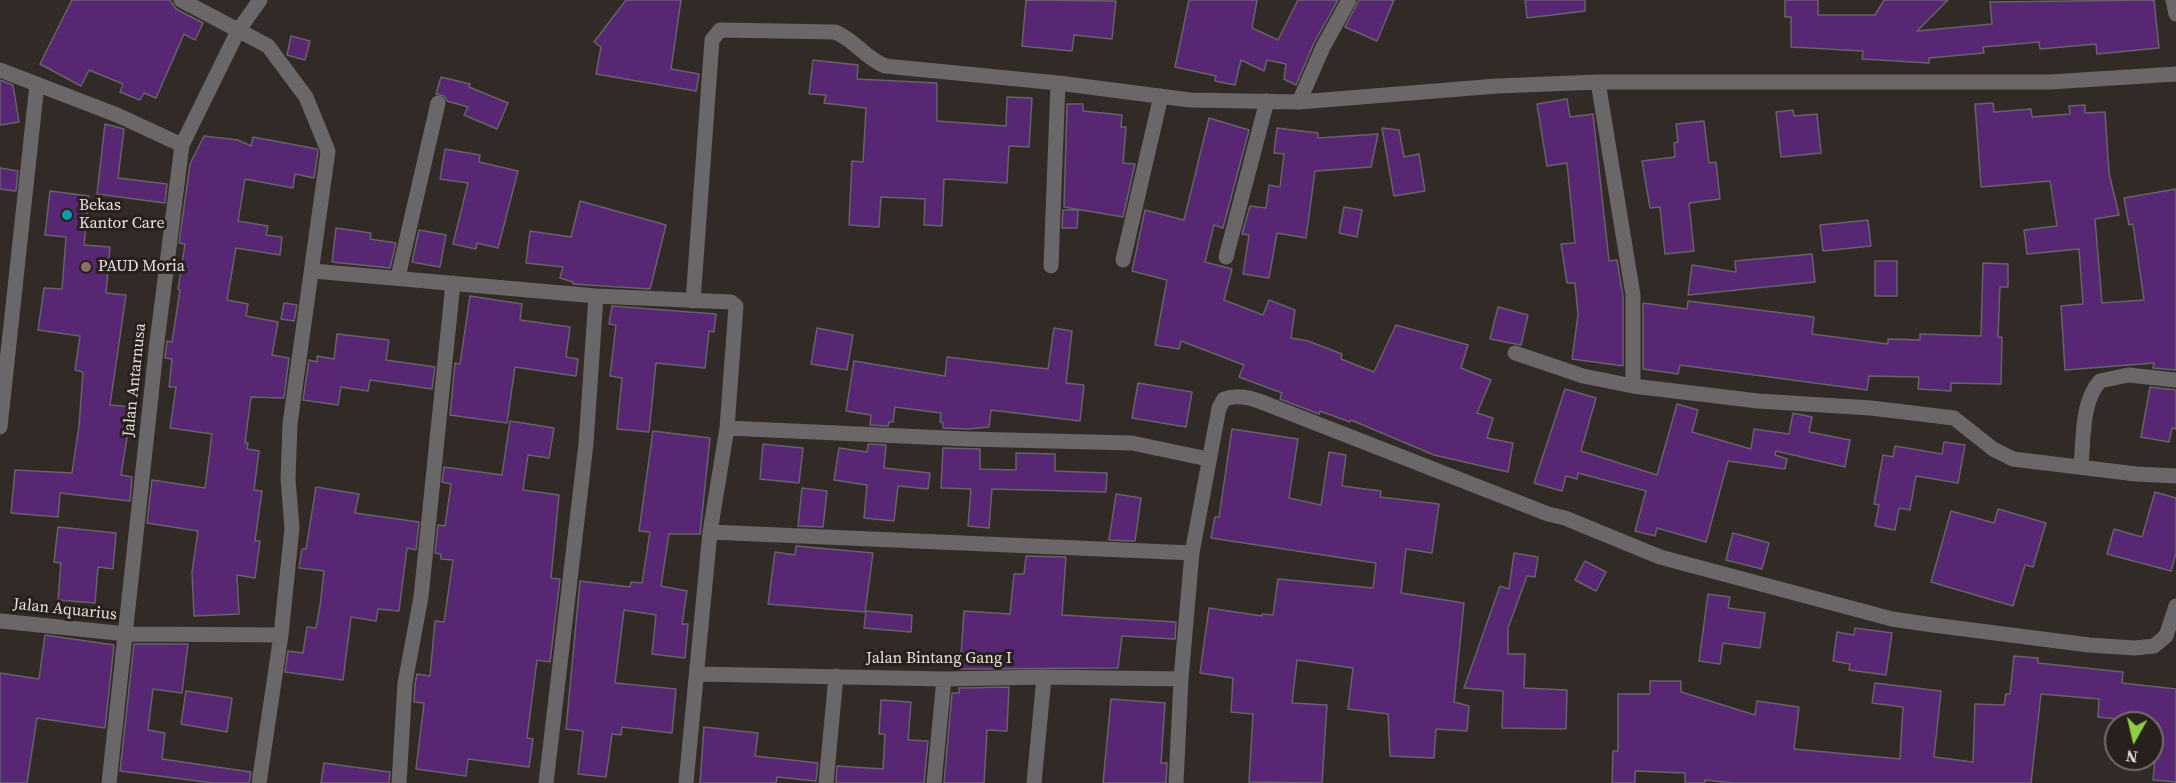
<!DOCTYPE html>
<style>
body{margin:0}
#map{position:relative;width:2176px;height:783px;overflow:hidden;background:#322a26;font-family:"Source Serif 4",serif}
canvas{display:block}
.north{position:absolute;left:2104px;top:711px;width:60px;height:60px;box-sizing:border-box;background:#28201c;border:2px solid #746d69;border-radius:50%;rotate:188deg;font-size:16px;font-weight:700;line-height:24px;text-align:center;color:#e5e0dd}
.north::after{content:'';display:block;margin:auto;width:21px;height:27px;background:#8fcd42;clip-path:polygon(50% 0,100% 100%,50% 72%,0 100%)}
</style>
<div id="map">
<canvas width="2176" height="783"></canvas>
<div class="north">N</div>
</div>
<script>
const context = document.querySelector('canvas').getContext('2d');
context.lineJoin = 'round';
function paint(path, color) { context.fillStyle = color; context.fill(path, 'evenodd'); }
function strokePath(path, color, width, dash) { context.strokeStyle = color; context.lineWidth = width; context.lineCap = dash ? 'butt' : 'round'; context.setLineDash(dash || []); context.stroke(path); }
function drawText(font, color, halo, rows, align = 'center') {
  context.font = font + ' "Source Serif 4",serif'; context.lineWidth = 6; context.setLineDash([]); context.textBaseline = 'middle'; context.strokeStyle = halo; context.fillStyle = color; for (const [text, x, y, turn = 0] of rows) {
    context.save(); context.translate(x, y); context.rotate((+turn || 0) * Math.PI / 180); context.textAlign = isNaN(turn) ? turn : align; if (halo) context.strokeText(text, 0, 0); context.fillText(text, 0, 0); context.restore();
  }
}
const building = new Path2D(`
 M72 0H170L176 9 203 23 195 40 184 34 156 98 144 93 140 100 120 92 123 84 89 70 81 86 40 64Z
 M626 0H681L671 69 699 74 696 91 596 74 601 47 594 42Z
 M1026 0 1116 1 1112 39 1074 35 1072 51 1022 46Z
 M1189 0H1257L1252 28 1278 40 1298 0H1338L1314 43 1296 85 1284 79 1286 64 1267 60 1264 71 1241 60 1235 85 1215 81 1216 76 1175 67Z
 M1359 0H1394L1377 41 1345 27Z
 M1525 0H1585V11L1527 18Z
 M1785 0H1818V15H1875L1884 0H1948L1917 31 1992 24 1990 2 2154 0 2159 48 2097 54 2096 44 2040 49 2039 42 1983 47 1984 53 1929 58V63L1862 59 1863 51 1791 47V17H1785Z
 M291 36 310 41 305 60 287 55Z
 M813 60 858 65 857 79 937 83V121L1006 126 1007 97 1032 98 1029 147 1009 146 1007 183 944 179 942 226 924 225 925 199 881 197 879 227 849 225 852 161 863 162 866 108 824 103 826 95 809 94Z
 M441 77 470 84 469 87 508 103 497 129 464 115 468 107 447 101 444 96 436 94Z
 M0 80 13 85 19 122 0 125Z
 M1567 99 1570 117 1593 114 1609 261 1617 260 1623 296V366L1572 359 1578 315 1575 283H1567L1561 244 1575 243 1567 163 1547 166 1537 104Z
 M1993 103 1994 112 2031 109 2032 117 2070 114 2069 106 2085 105V113L2105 112 2109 173 2119 215 2095 219 2102 303 2144 300 2133 224 2129 225 2124 198 2176 189V370L2153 368 2154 363 2065 370 2061 306 2083 304 2079 249 2027 254 2024 230 2057 226 2050 181 1981 187 1975 104Z
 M1067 104H1083V111L1122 115 1121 127H1126L1123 163 1135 164 1123 217 1064 207Z
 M1793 110 1794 116 1817 114 1821 153 1781 157 1776 112Z
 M1209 118 1249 130 1223 228 1214 225 1205 262 1232 269 1224 300 1263 315 1269 300 1295 310 1291 338 1308 341 1342 354 1341 359 1374 372 1396 325 1468 345 1461 368 1491 380 1477 413 1493 418 1487 438 1513 443 1508 472 1434 455 1351 420 1350 422 1320 411 1319 414 1280 399 1282 393 1239 377 1244 365 1181 341 1179 349 1155 345 1167 280 1132 271 1145 210 1184 220Z
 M1704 121 1709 163 1716 162 1720 199 1689 203 1694 251 1665 254 1660 207 1650 208 1642 161 1675 157 1674 143 1678 142 1676 124Z
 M105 124 124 129 118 178 167 184 165 203 97 194Z
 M1277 128 1318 133V138L1378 134 1371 167 1315 171 1306 238 1277 233 1269 278 1243 274 1249 235 1242 234 1250 206 1266 208 1269 185 1280 187 1284 154 1274 153Z
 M1382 128 1399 130 1404 157 1419 154 1425 191 1394 196Z
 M204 136 238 140 251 146 253 137 317 149 318 152 314 178 295 174 293 188 245 179 238 221 268 226 266 235 282 237 280 255 236 248 227 300 248 304 246 316 278 322 272 355 289 358 284 398 251 397 245 443H248L247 449 259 451 254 490 262 491 255 541H260L255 578 237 575 239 614 194 616 192 572 198 531 147 523 152 480 205 488 212 434 170 428 176 387H169L172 359 165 358 167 341 172 342 180 290 178 289 185 244 179 243 190 164Z
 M445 149 480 155 479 162 518 171 498 248 477 243 476 249 453 244 468 183 440 179Z
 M0 168 18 171 16 191 0 189Z
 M50 191 89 196 84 245 110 247 106 293 126 295 110 405 132 407 121 475 132 477 130 501 60 493 58 517 11 513 15 470 72 473 79 426 83 372 75 370 80 336 38 330 44 288 62 289 66 237 45 235Z
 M580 201 666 225 650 289 573 284V282L560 278 563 267 526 263 530 231 571 237Z
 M1344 207 1362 210 1357 237 1339 233Z
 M1063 210H1078L1077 228H1062Z
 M1868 220 1871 246 1823 251 1820 225Z
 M336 228 371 233 370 239 396 243 390 268 332 262Z
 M419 230 446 235 440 267 412 262Z
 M1812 254 1815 282 1688 295 1692 265 1736 272 1735 261Z
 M1875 261H1897V296H1875Z
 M1983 263 2008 264V287H2000L1998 337H2002L2001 384 1951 383V391L1918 389 1919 377 1869 376 1867 390 1680 365 1678 374 1643 369V303L1687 309 1688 301 1814 317 1812 334 1888 344V339L1920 340V334L1981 336Z
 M470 296 522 304 520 320 570 327 566 357 578 359 576 376 515 367 507 423 450 415 455 363 460 364Z
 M284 303 297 305 294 321 281 319Z
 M612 306 716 314 714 332 709 331 705 368 656 363 649 432 617 429 622 378 610 376 616 325 609 324Z
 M1498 307 1528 315 1521 345 1490 339Z
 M817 328 853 335 847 370 811 364Z
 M1054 328 1072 331 1066 383 1084 385 1080 421 991 410 989 427 968 429 943 428V423L940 422 941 413 895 407 893 422H889L888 426 870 425 871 415 846 411 854 361 945 376 947 357 1048 369Z
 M337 334 389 340 386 360 435 367 432 389 370 380 368 391 341 387 338 405 303 400 309 360 317 362V356L334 359Z
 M1138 383 1192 392 1186 427 1132 418Z
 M2150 387 2176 390V429L2172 428 2169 442 2141 437Z
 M1565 389 1596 398 1581 451 1657 475 1677 404 1698 410 1692 432 1751 449 1754 429 1789 434 1793 413 1812 417 1809 432 1850 440 1845 467 1776 451 1775 455 1787 459 1785 469 1728 461 1706 542 1657 528 1655 536 1635 531 1646 491 1578 473 1577 479 1566 476 1562 491 1534 483Z
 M510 421 554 428 549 458 528 455 523 490 559 495 551 578 560 579 550 662 537 660 527 738 533 739 529 767 468 759 466 776 416 769 424 703 414 702 415 684 417 674 430 676 435 621 444 622 453 560 441 559V554L435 553 438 525 445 526 451 484 442 482 444 467 502 475Z
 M1232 429 1298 439 1289 498 1321 505 1329 452 1346 455 1342 486 1381 491 1380 497 1439 504 1432 553 1406 549 1401 593 1464 603 1454 702 1469 706 1467 731 1436 729 1434 758 1390 756 1388 714 1348 709 1353 668 1297 660 1292 703 1327 705 1322 783 1249 782 1253 714 1231 712 1233 678 1200 673 1209 608 1262 616V614L1273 615 1278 579 1373 588 1376 563 1211 538 1215 517H1219Z
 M653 431 710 438 700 534H669L661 586 687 591 682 624H688L685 658 652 654 656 615 624 610 615 683 676 689 672 733 622 727 621 735 612 734 606 777 578 774 583 731 566 729 580 581 630 587 631 582 642 583 650 532 639 531Z
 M1944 442 1965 445 1958 483 1916 476 1910 510 1899 508 1895 530 1875 526 1879 505 1874 504 1883 455 1893 457 1895 446 1942 454Z
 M763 444 803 448 799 483 760 479Z
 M868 444 886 445 884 468 930 473 928 489 898 486 894 521 864 518 867 485 834 480 839 448 867 452Z
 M943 448 980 449V469L1016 470V453L1055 454V471L1107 473 1106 492 992 489 989 528 968 526 971 489 941 488Z
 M316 487 359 494 355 513 419 522 416 550 407 548 399 611 378 609 376 621 351 617 343 680 285 672 288 651 303 653 307 627 316 628 320 606 324 571 299 568 302 549H306Z
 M802 488 827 491 823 527 798 526Z
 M2155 492 2176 498V553L2171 571 2107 554 2114 529 2142 537Z
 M1116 494 1141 498 1135 541 1109 540Z
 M1998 509 2046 523 2033 567 2025 565 2013 606 1931 582 1951 511 1994 523Z
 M58 527 116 533 113 569 98 567 95 603 58 600 61 563 54 562Z
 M1733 533 1769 543 1762 569 1726 560Z
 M796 546 873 553 865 612 768 604 775 552 795 555Z
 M1514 553 1538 557 1535 577 1527 576 1508 628V654H1525L1524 688 1567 690 1566 729 1502 728 1503 691 1464 688 1500 586 1509 589Z
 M1026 556 1066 557 1062 615 1176 622 1175 639 1122 636 1118 668 960 669 964 611 1010 614 1014 574H1024Z
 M1585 561 1606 572 1596 591 1575 580Z
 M1708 594 1730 597 1728 608 1765 613 1760 648 1723 643 1720 664 1699 661Z
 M866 611 912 615 911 632 864 628Z
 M1855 628 1892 633 1886 675 1849 670 1850 664 1833 661 1837 632 1854 635Z
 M45 635 114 645 105 728 37 718 27 783H0V673L39 679Z
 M134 644H188L182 693 153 689 148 730 165 733 162 759 251 772 249 783H213L120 771Z
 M2014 656 2038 658V663L2123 672 2122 683 2176 689V782L2153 780 2158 723H2127V720L2098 717 2099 699 2041 694 2031 783H1734L1705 780V783H1685V773L1635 771V783H1612L1613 751H1618V694H1650V681H1681V692L1755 715 1757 701 1799 707 1794 749 1900 759 1903 707 1872 703 1875 683 1941 691 1934 757 1973 762 1975 704 2004 705 2006 694H2010Z
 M1009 687 1007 731 987 730 984 783H944L952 693H959V688Z
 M186 691 232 698 227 732 181 724Z
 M1111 699 1165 703 1161 763H1167L1166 783H1103Z
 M881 700 911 702 908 740 928 741 924 783H836L837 766 883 769 885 734H879Z
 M704 727 758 733 755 756 818 763 816 781 777 777 776 783H700Z
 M324 763 390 772 389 783H321Z`);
paint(building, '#572773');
strokePath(building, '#67626a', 1.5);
strokePath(new Path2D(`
 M181 0 268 46 306 97 328 151 290 424 288 479 292 528 281 635 259 783
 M0 70 117 115 182 145
 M1598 82 1633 295V386
 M1299 102 1323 47 1349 0
 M1226 257 1267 101
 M1123 260 1161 96
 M1051 266 1058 83
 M313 271 596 296 586 444 546 783
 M398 277 438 103
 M596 296 731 302 736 306 727 428 710 532 686 783
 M693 301 712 40 720 30 835 32C855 40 865 58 885 66L1058 83 1190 100 1299 102 1497 86 1598 82H2050L2176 74
 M1515 353 1583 376 1633 386 1758 401 1871 408 1954 418 1993 449 2013 459 2136 474 2176 476
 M0 427 37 84
 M727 428 968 439 1132 443 1208 459
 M2081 465C2084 438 2081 402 2100 381L2128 375 2176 380
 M710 532 1192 553
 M0 621 127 634 281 635
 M698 674 944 679 1044 677 1181 679
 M109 783 156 350 182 145 238 31 260 0
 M399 783 405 683 421 597 453 283
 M826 783 836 676
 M934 783 944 679
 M1034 783 1044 677
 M1176 783 1181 679 1192 553 1219 408 1224 399C1244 392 1263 403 1282 410L1548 514 1565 518 1660 557 1892 619 1933 625 2089 645 2135 648 2154 646 2166 636 2176 606`), '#6b6667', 15);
strokePath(new Path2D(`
 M2173 0 2176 14`), '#6b6667', 15);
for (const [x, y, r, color] of [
 [67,215,6,"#0f9aa8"],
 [86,267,6,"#8d6e63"]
]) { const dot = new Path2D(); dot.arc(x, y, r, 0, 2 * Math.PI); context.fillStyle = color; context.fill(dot); strokePath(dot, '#28201c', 2); }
drawText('16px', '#e5e0dd', '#28201c', [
 ["Bekas",79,206],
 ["Kantor Care",79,224],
 ["PAUD Moria",98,267]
], 'left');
drawText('16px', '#e5e0dd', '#28201c', [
 ["Jalan Antarnusa",135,380,-84],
 ["Jalan Aquarius",65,610,6],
 ["Jalan Bintang Gang I",939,659]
]);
</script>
